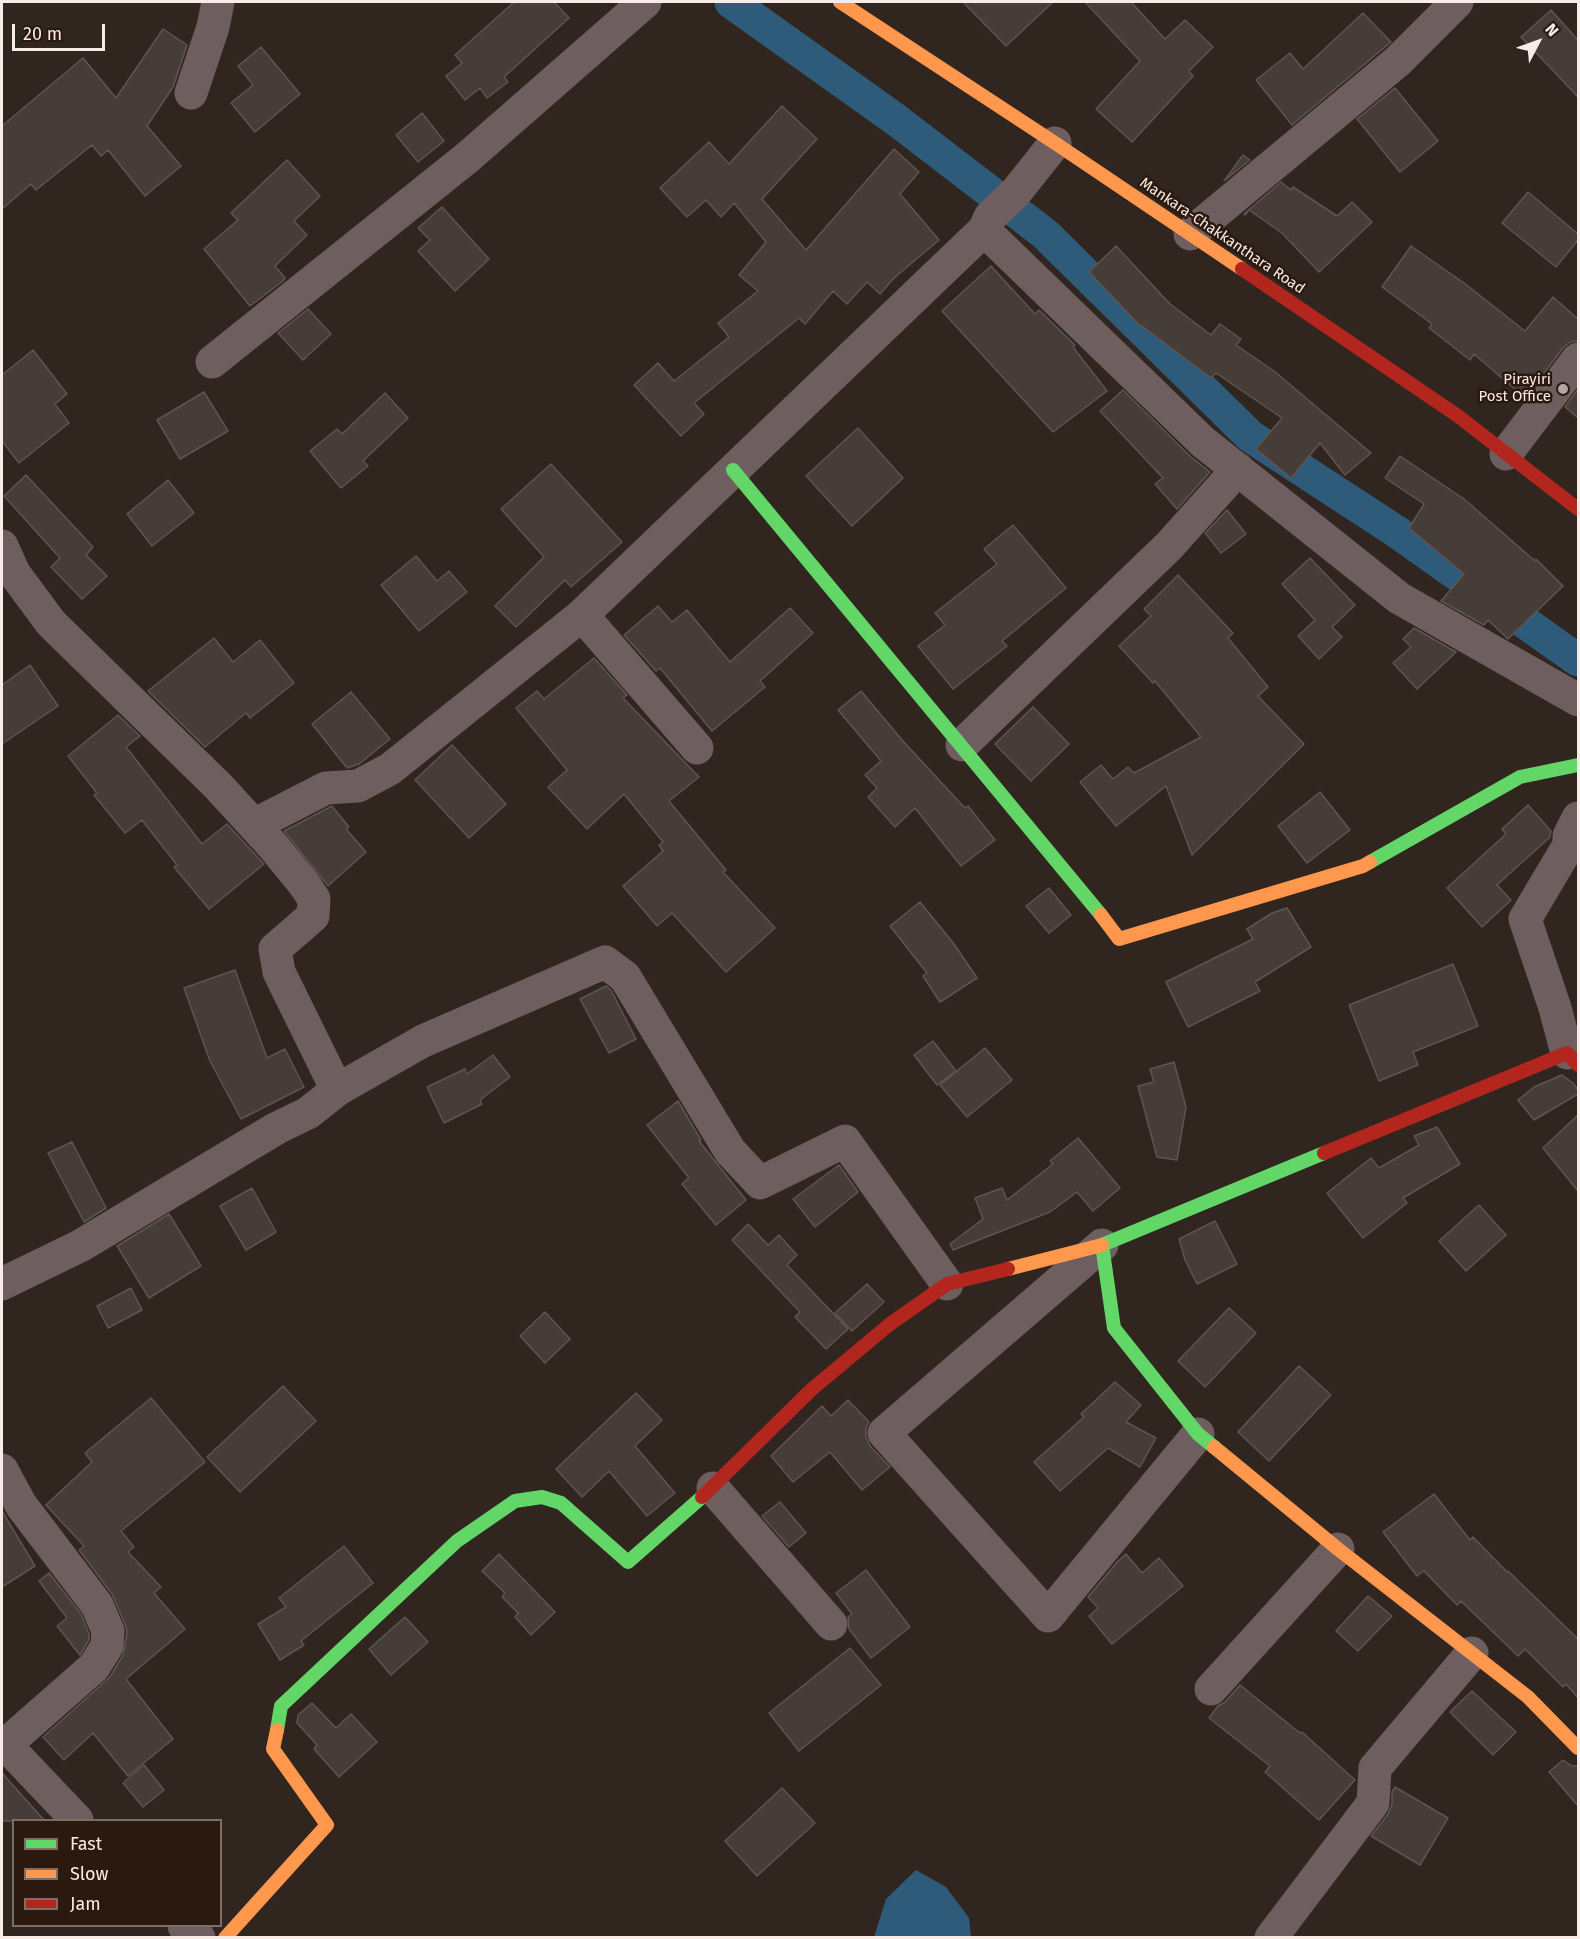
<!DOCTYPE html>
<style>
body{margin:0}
#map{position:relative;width:1580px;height:1939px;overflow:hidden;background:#30251f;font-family:"Fira Sans",sans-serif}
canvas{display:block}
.frame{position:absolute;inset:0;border:3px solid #f9ebe5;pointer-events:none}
.legend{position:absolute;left:12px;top:1819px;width:210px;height:108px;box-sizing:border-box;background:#2b1910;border:2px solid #7d6d65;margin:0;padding:8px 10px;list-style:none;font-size:18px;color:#f9ebe5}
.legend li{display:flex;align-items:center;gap:12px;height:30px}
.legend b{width:30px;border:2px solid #7d6d65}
.north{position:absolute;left:1508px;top:12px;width:60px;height:60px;-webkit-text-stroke:4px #2b1910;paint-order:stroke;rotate:49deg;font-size:16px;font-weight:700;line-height:24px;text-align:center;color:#f9ebe5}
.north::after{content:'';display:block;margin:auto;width:21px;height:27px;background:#f9ebe5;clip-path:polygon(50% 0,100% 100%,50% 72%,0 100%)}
.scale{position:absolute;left:12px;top:24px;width:93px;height:27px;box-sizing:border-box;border:3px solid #f9ebe5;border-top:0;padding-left:8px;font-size:18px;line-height:21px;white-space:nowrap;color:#f9ebe5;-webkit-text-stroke:4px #2b1910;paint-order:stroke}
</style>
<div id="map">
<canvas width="1580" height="1939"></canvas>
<div class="frame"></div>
<ul class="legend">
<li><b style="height:8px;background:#63d668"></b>Fast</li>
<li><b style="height:8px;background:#ff974d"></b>Slow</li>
<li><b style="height:8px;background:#b3261e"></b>Jam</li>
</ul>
<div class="north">N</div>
<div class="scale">20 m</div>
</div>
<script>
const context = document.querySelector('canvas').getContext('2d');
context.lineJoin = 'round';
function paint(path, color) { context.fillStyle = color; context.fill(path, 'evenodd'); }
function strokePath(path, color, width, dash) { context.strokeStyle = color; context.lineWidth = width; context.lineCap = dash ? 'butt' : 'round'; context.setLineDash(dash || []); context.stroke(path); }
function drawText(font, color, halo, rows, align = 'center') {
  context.font = font + ' "Fira Sans",sans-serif'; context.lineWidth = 5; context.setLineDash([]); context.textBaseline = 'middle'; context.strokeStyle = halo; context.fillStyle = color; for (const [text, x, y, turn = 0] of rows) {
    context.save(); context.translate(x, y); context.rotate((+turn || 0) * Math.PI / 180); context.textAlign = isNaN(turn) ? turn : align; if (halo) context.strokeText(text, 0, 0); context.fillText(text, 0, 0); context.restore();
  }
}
paint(new Path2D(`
 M916 1870 946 1887 969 1918 971 1937H874L886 1899Z`), '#2f5b7a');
strokePath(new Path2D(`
 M731 2 895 119 1045 234 1250 436 1397 532 1578 660`), '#2f5b7a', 33);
const building = new Path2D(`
 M514 2H554L569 18 504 77 508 82 487 98 480 88 465 100 446 76 462 63 455 55Z
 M963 2H1053L1006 46Z
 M1085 2H1131L1165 39 1185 20 1213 47 1189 71 1193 76 1132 142 1096 109 1140 61Z
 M1551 10 1578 40V97L1521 37Z
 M1363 13 1391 42 1292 125 1256 80 1290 53 1303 69Z
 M163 29 187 45 173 87 147 126 181 166 145 196 108 150 101 156 92 145 36 190 31 184 2 209V126L83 58 116 98Z
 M261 47 300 94 255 132 231 103 253 85 238 66Z
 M1395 88 1438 141 1400 172 1357 119Z
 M782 106 817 139 762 199 806 250 894 149 919 172 900 194 939 240 894 278 880 294 867 282 847 304 833 291 805 324 799 318 694 403 704 414 681 436 634 385 658 363 674 381 729 337 718 323 758 291 739 275 766 242 734 203 721 217 706 200 687 217 660 188 709 142 729 164Z
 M422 113 444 141 418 162 396 135Z
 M1243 155 1250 160 1224 181Z
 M287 160 320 196 294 221 307 235 275 266 285 278 283 281 250 306 204 249 238 220 231 213Z
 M1281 182 1291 190 1293 187 1337 216 1352 202 1372 222 1319 272 1282 233 1249 210 1245 215 1244 214Z
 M1528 192 1578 234V240L1556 267 1502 223Z
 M442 207 489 259 455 291 418 251 430 240 418 228Z
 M1116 246 1170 304 1211 335 1220 324 1241 339 1236 345 1274 371 1371 453 1345 475 1320 443 1291 478 1256 449 1282 418 1216 373 1211 378 1142 326 1141 327 1089 272Z
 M1411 246 1464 283 1525 331 1553 297 1578 319V341L1570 342 1563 348 1525 398 1474 354 1470 360 1429 328 1432 324 1382 287Z
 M991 266 1035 314 1039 310 1075 345 1073 347 1107 391 1053 432 942 311Z
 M308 309 331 334 303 360 278 333Z
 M33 350 67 394 55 404 69 423 19 463 2 441V375Z
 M1578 389V418L1565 407Z
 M1123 390 1190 456 1210 472 1177 509 1155 484 1163 478 1100 411Z
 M204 392 228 431 180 459 157 420Z
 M385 393 408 418 363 461 368 466 341 488 310 451 337 429 342 434Z
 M858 428 903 478 852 526 806 476Z
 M1400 456 1464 499 1535 561 1536 559 1563 586 1508 639 1488 620 1484 625 1441 601 1464 574 1409 528 1424 504 1385 478Z
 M551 464 622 542 571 587 565 580 516 627 495 606 544 557 501 509Z
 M26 475 93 547 86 555 107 576 82 599 51 567 60 558 4 496Z
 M168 480 194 513 152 546 127 514Z
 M1227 510 1246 534 1221 553 1205 533Z
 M1013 525 1066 588 1002 641 1007 646 953 689 918 646 945 625 935 613 997 564 984 549Z
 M416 556 437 581 449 571 467 592 419 631 381 585Z
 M1310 558 1355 605 1332 627 1342 637 1319 659 1298 636 1315 620 1282 584Z
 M1178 575 1233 633 1228 638 1268 687 1258 696 1304 744 1192 855 1166 786 1116 826 1080 782 1101 765 1113 779 1128 767 1134 773 1201 737 1155 681 1153 683 1119 646 1151 616 1144 609Z
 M658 606 672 622 687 610 730 662 790 608 813 633 760 681 765 687 712 731 660 668 656 671 624 635Z
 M1414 628 1456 652 1417 689 1393 663 1411 647 1403 639Z
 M214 638 233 662 260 640 294 683 250 718 246 713 205 747 148 691Z
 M594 658 627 695 623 698 699 777 669 801 726 870 723 872 775 928 726 972 672 913 657 926 623 886 663 851 659 845 663 842 624 794 587 829 548 787 567 770 516 708 537 691 544 699Z
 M30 665 58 706 2 744V685Z
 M861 691 902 740 965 808 968 806 995 840 961 866 915 808 895 827 868 797 877 788 865 775 881 761 838 710Z
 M351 692 390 739 359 764 347 768 312 724Z
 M1033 707 1069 744 1031 781 995 744Z
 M118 715 140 736 126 747 202 844 227 824 264 864 209 909 174 867 177 865 142 820 125 833 94 795 97 793 68 756Z
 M452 745 506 804 469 838 415 780Z
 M1320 792 1350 830 1307 863 1278 826Z
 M1528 805 1551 831 1550 837 1497 885 1511 900 1482 927 1447 888 1506 834 1502 829Z
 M332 806 349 827 346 829 366 852 328 886 284 831Z
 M1049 888 1071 915 1049 933 1026 906Z
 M920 902 954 944 977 978 940 1002 923 976 927 973 890 926Z
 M1287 908 1311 947 1255 982 1260 991 1188 1027 1166 982 1253 939 1247 929 1272 913Z
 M1453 964 1478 1026 1413 1052 1418 1065 1379 1081 1349 1005Z
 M235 970 267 1058 285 1049 304 1087 241 1119 210 1061 184 988Z
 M606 986 611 990 636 1039 609 1053 580 999Z
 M933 1041 956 1071 937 1085 914 1055Z
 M985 1048 1012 1080 967 1117 940 1085Z
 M493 1055 510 1077 480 1100 482 1104 444 1123 427 1087 465 1069 467 1074Z
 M1174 1062 1186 1107 1177 1160 1157 1157 1138 1086 1154 1082 1150 1069Z
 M1562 1075 1573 1083 1578 1090V1094L1534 1120 1518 1100 1534 1087Z
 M678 1101 701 1140 699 1141 746 1200 716 1225 682 1184 689 1178 647 1125Z
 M1578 1115V1191L1543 1148Z
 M1437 1127 1460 1164 1403 1198 1407 1203 1363 1238 1327 1193 1371 1158 1379 1168 1419 1145 1414 1136Z
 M1078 1138 1120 1188 1093 1211 1077 1192 1050 1212 953 1250 950 1244 983 1219 975 1198 1002 1188 1007 1200 1053 1164 1050 1161Z
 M72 1142 106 1208 84 1222 48 1153Z
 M839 1165 858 1192 815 1227 793 1199Z
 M252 1188 276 1232 246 1250 220 1206Z
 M1479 1205 1506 1235 1466 1271 1439 1241Z
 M169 1214 201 1266 149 1298 117 1246Z
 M1215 1221 1237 1264 1197 1284 1185 1260 1179 1239Z
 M748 1224 768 1245 779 1235 797 1255 787 1265 848 1329 826 1349 795 1317 800 1312 732 1240Z
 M867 1284 884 1302 852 1331 835 1313Z
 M131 1288 142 1310 108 1328 97 1306Z
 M1229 1308 1256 1333 1205 1387 1178 1361Z
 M545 1312 570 1339 545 1363 520 1336Z
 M1299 1366 1331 1395 1269 1461 1238 1432Z
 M1115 1382 1141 1405 1126 1422 1156 1438 1140 1467 1108 1448 1060 1491 1034 1462 1084 1417 1081 1414Z
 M283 1386 316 1421 240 1492 207 1457Z
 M636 1393 662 1420 635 1446 675 1493 647 1516 609 1471 582 1497 556 1469Z
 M151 1398 205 1462 121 1531 134 1547 128 1552 161 1587 154 1593 185 1629 126 1679 173 1739 128 1776 93 1733 64 1760 43 1737 110 1677 123 1655 127 1632 125 1624 112 1594 79 1550 84 1546 46 1505 92 1462 85 1453Z
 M848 1400 869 1422 866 1428V1437L870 1446 890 1467 862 1490 830 1452 793 1482 771 1456 822 1406 831 1416Z
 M1434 1494 1470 1540 1473 1537 1507 1572 1508 1571 1578 1639V1698L1566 1684 1563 1687 1525 1649 1518 1656 1461 1601 1457 1605 1424 1571 1417 1576 1383 1532Z
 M780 1502 806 1533 789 1547 762 1516Z
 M2 1511 35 1566 2 1587Z
 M344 1546 373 1583 301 1641 304 1645 280 1660 258 1624 286 1607 279 1598Z
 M499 1554 555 1612 531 1635 515 1617 518 1613 502 1597 505 1593 482 1571Z
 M1126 1554 1142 1573 1159 1558 1183 1586 1112 1644 1089 1616 1098 1608 1088 1597 1118 1561Z
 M866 1570 910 1627 871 1658 849 1629 848 1617 852 1614 836 1593Z
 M49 1573 81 1614 89 1634V1640L80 1655 57 1626 67 1618 39 1581Z
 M1368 1596 1392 1616 1358 1651 1336 1631Z
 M405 1617 428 1642 391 1675 369 1649Z
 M850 1648 881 1685 799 1751 769 1713Z
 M1240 1685 1300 1733 1302 1732 1355 1780 1319 1820 1265 1772 1270 1766 1209 1718 1218 1706 1225 1702Z
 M1472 1691 1516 1732 1493 1755 1450 1712Z
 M312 1703 336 1728 351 1714 377 1742 339 1777 314 1749 317 1745 297 1723 298 1715Z
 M1563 1760 1572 1766H1578V1806L1549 1772Z
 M144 1765 164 1790 143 1807 123 1783Z
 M2 1773 45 1821H2Z
 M1395 1787 1448 1818 1420 1865 1371 1836 1388 1814 1392 1804V1792Z
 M782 1788 815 1823 757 1876 725 1841Z`);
paint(building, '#473d38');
strokePath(building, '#5f5550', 1.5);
strokePath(new Path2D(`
 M191 93 213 27 218 2
 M1055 143 1016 192 990 217 984 230 1203 442 1399 598 1578 700
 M1190 234 1398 61 1457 2
 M212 362 468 157 645 2
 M1506 454 1578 359
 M2 546 14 573 51 623 218 786 273 846 304 884 314 899 313 916 275 949 279 972 337 1090 308 1113 277 1128 80 1246 2 1284
 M582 615 697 748
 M962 745 1169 546 1238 469
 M254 825 326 788 358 786 390 769 582 615 984 230
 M1567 1053 1555 1008 1525 919 1569 845V836L1578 818
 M337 1090 423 1041 605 962 625 977 730 1151 760 1183 845 1141 947 1284
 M1102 1245 884 1433 1048 1616 1198 1434
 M2 1470 21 1505 97 1605 108 1631 107 1646 94 1667 5 1745
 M713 1488 831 1624
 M1211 1689 1338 1549
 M2 1741 77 1820
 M184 1926 199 1938
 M1271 1938 1373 1803 1375 1768 1472 1653`), '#6e5e5f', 33);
strokePath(new Path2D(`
 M733 470 1101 915
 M1370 862 1520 777 1578 765
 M1214 1447 1198 1434 1114 1328 1102 1245 1324 1153
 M277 1730 281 1706 457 1541 515 1501 542 1497 561 1503 628 1562 702 1497`), '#63d668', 14);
strokePath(new Path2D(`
 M840 2 1055 143 1242 269
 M1101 915 1119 939 1363 866 1370 862
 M1008 1269 1102 1245
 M1214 1447 1338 1549 1528 1697 1578 1748
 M225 1938 327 1825 273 1749 277 1730`), '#ff974d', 14);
strokePath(new Path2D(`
 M1242 269 1458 416 1578 509
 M1324 1153 1567 1053 1578 1065
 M702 1497 811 1390 890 1324 947 1284 1008 1269`), '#b3261e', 14);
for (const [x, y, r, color] of [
 [1563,389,6,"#b3a6a0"]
]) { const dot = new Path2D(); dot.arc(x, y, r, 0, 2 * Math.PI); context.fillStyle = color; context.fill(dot); strokePath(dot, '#2b1910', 2); }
drawText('15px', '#f9ebe5', '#2b1910', [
 ["Mankara-Chakkanthara Road",1222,236,34]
]);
drawText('15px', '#f9ebe5', '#2b1910', [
 ["Pirayiri",1551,380],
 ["Post Office",1551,397]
], 'right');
</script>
